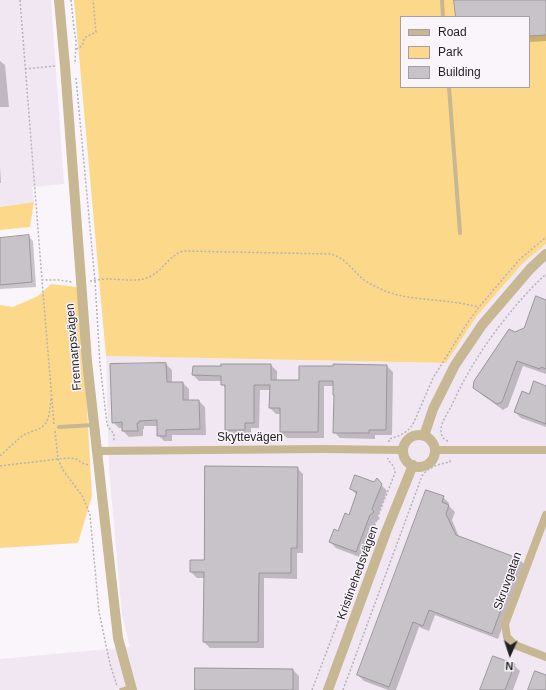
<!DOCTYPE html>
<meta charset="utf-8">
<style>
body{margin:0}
#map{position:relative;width:546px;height:690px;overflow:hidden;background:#faf5fb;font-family:Arial,sans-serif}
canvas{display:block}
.legend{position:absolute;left:400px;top:16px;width:130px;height:72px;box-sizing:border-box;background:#faf5fb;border:1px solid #a39fa4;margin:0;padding:5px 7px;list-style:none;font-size:12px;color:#211f21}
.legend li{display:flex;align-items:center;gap:8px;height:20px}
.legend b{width:20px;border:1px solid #a39fa4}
.north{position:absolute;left:490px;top:634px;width:40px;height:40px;-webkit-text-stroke:3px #faf5fb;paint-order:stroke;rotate:183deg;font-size:11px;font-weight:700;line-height:16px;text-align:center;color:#211f21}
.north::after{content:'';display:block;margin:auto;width:14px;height:18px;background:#211f21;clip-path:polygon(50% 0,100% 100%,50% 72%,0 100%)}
</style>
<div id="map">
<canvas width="546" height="690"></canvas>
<ul class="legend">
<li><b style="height:5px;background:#c7b792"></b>Road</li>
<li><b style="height:11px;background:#fcd98a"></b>Park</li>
<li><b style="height:11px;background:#c7c3c8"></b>Building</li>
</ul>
<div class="north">N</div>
</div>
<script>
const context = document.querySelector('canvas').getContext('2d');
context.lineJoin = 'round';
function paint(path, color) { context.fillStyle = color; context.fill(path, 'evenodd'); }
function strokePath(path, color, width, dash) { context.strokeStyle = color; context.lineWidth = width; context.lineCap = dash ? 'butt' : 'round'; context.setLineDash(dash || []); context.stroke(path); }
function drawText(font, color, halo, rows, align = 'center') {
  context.font = font + ' Arial,sans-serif'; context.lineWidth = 3; context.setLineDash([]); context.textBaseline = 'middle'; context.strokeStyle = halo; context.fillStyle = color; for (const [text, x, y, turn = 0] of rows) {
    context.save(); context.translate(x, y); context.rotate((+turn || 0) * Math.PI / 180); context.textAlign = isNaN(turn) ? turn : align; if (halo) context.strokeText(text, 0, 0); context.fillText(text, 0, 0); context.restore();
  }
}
paint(new Path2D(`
 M0 0H51L64 184 32 187 34 202 0 207Z
 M546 244V690H0V659L130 647 122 615 109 469 106 356 446 363 477 316 523 263Z`), '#f0e7f2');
paint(new Path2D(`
 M74 0H546V244L523 263 477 316 446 363 106 356ZM401 17H529V87H401Z
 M34 202 30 227 0 230V207Z
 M51 284 77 287 87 408 92 496 78 543 0 548V305L13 307 38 296Z`), '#fcd98a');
paint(new Path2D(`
 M455 0H546V41L529 42V17H457Z
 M0 61 5 65 9 107H0Z
 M0 166 1 183H0Z
 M28 236 33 241 36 287 0 289V239Z
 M546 301V374L523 366 508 407 503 410 481 394 474 387 515 333 525 328Z
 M166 364 172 370V383H183L189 389V401H199L205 407 206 435H172V441H164L158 435V426H144V429H143V436L129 437 123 431V428H119L113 422Z
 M222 365H271L277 371V381H300L387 366 393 372 392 435H375V439L340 438 334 432V386H324V438H287L281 432V414H276L270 408 271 390H260L259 428H251V435H232L226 429V389L222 384V381H199L193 375 222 367Z
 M546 387V427L521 418 515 412 529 395Z
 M297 468 303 474V553H297V579L264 578V648H210L204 642 205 578H197L191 572 205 561Z
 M377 480 387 491 378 516 380 519 376 521 362 558 336 548 330 542 339 532 349 516 357 495 351 489 374 483Z
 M443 497 449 503 448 505 455 512 452 520 459 537 519 559 525 565 498 639 435 615 429 631 419 627 396 690H388L364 681 358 675Z
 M514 665 520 671 513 690H481Z
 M293 670 299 676V690H196Z`), '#0003');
const building = new Path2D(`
 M454 0H546V35L529 36V17H456Z
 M29 235 32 282 0 285V238Z
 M536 296 546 300V369L541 367 540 369 517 361 502 402 497 404 473 388 474 381 509 329 515 332 524 328Z
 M166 363 167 382H183V400H199L200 429 166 430V436H157V420L139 421V423H137L138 431H122V422L112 423 110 364Z
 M221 364H271V380H299V366H333V364L387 365 386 430H369V433H333L334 395H333V381H319L318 432H280V408H269L270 385H254V423H245V430H225V385H221V376L192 375 193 366H221Z
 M534 381 546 386V424L514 412 522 391 529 394Z
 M205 466 298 467 297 548H291V573H259L258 642H203L204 572H190V560H204Z
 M355 475 374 482 377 478 382 484 372 509 374 512 370 515 356 552 329 542 334 529 338 531 345 513 349 515 357 492 350 489Z
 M426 490 444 496 442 502 449 505 446 514 456 535 520 559 492 634 429 610 423 626 413 622 389 687 357 675Z
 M493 656 515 664 505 690H480Z
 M195 668 293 669V690H195Z
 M535 671 546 675V690H528Z`);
paint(building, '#c7c3c8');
strokePath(building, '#9a969b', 1);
strokePath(new Path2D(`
 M20 0 42 280
 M71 0 74 29 76 41 75 64
 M76 49C82 47 84 44 84 38L96 32 93 0
 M25 69 55 66
 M76 78 95 281 100 364 107 424 109 428 114 434V442
 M90 281C96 280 103 279 109 279 122 279 139 283 151 276 164 269 169 256 183 251L330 254C345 257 353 271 364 280 370 284 376 287 383 290 402 299 431 299 452 302 461 303 470 305 479 307
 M54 424 42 280H59L72 282
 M55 431 58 459 63 470 83 497 90 515 99 612 110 664 117 686
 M448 441C442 439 441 435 441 429 442 421 447 414 451 407 466 373 486 342 509 314 520 300 533 286 546 274
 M389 442V439C400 436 409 432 414 422L433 378 468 322 479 307 519 260 546 237
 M0 456 23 435 41 428 46 423 49 415 51 399
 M0 466 58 459 70 458 76 459 84 464 90 465
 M312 690 384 501 395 473C395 467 392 464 388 460V458
 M343 690 422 476C428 467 439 464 450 462V458`), '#b6b2b7', 1.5, [2, 2]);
strokePath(new Path2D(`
 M442 0 443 17
 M449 87 460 233
 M59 427 94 425
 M121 690 131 687`), '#c7b792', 4);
strokePath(new Path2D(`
 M435 450H546
 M97 451 322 449 403 450
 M546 515 505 624 507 637 515 645 546 657`), '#c7b792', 8);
strokePath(new Path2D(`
 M59 0 65 66 87 361 97 451 118 638 132 690
 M403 451a16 16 0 1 1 32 0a16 16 0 1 1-32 0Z
 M424 436 433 409 455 365 482 325 530 269 546 254
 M328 690 386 532 413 465`), '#c7b792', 10);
drawText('12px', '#211f21', '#faf5fb', [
 ["Frennarpsvägen",74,347,-95],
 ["Skyttevägen",250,438],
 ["Kristinehedsvägen",358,573,-70],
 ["Skruvgatan",508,581,-70]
]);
</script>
